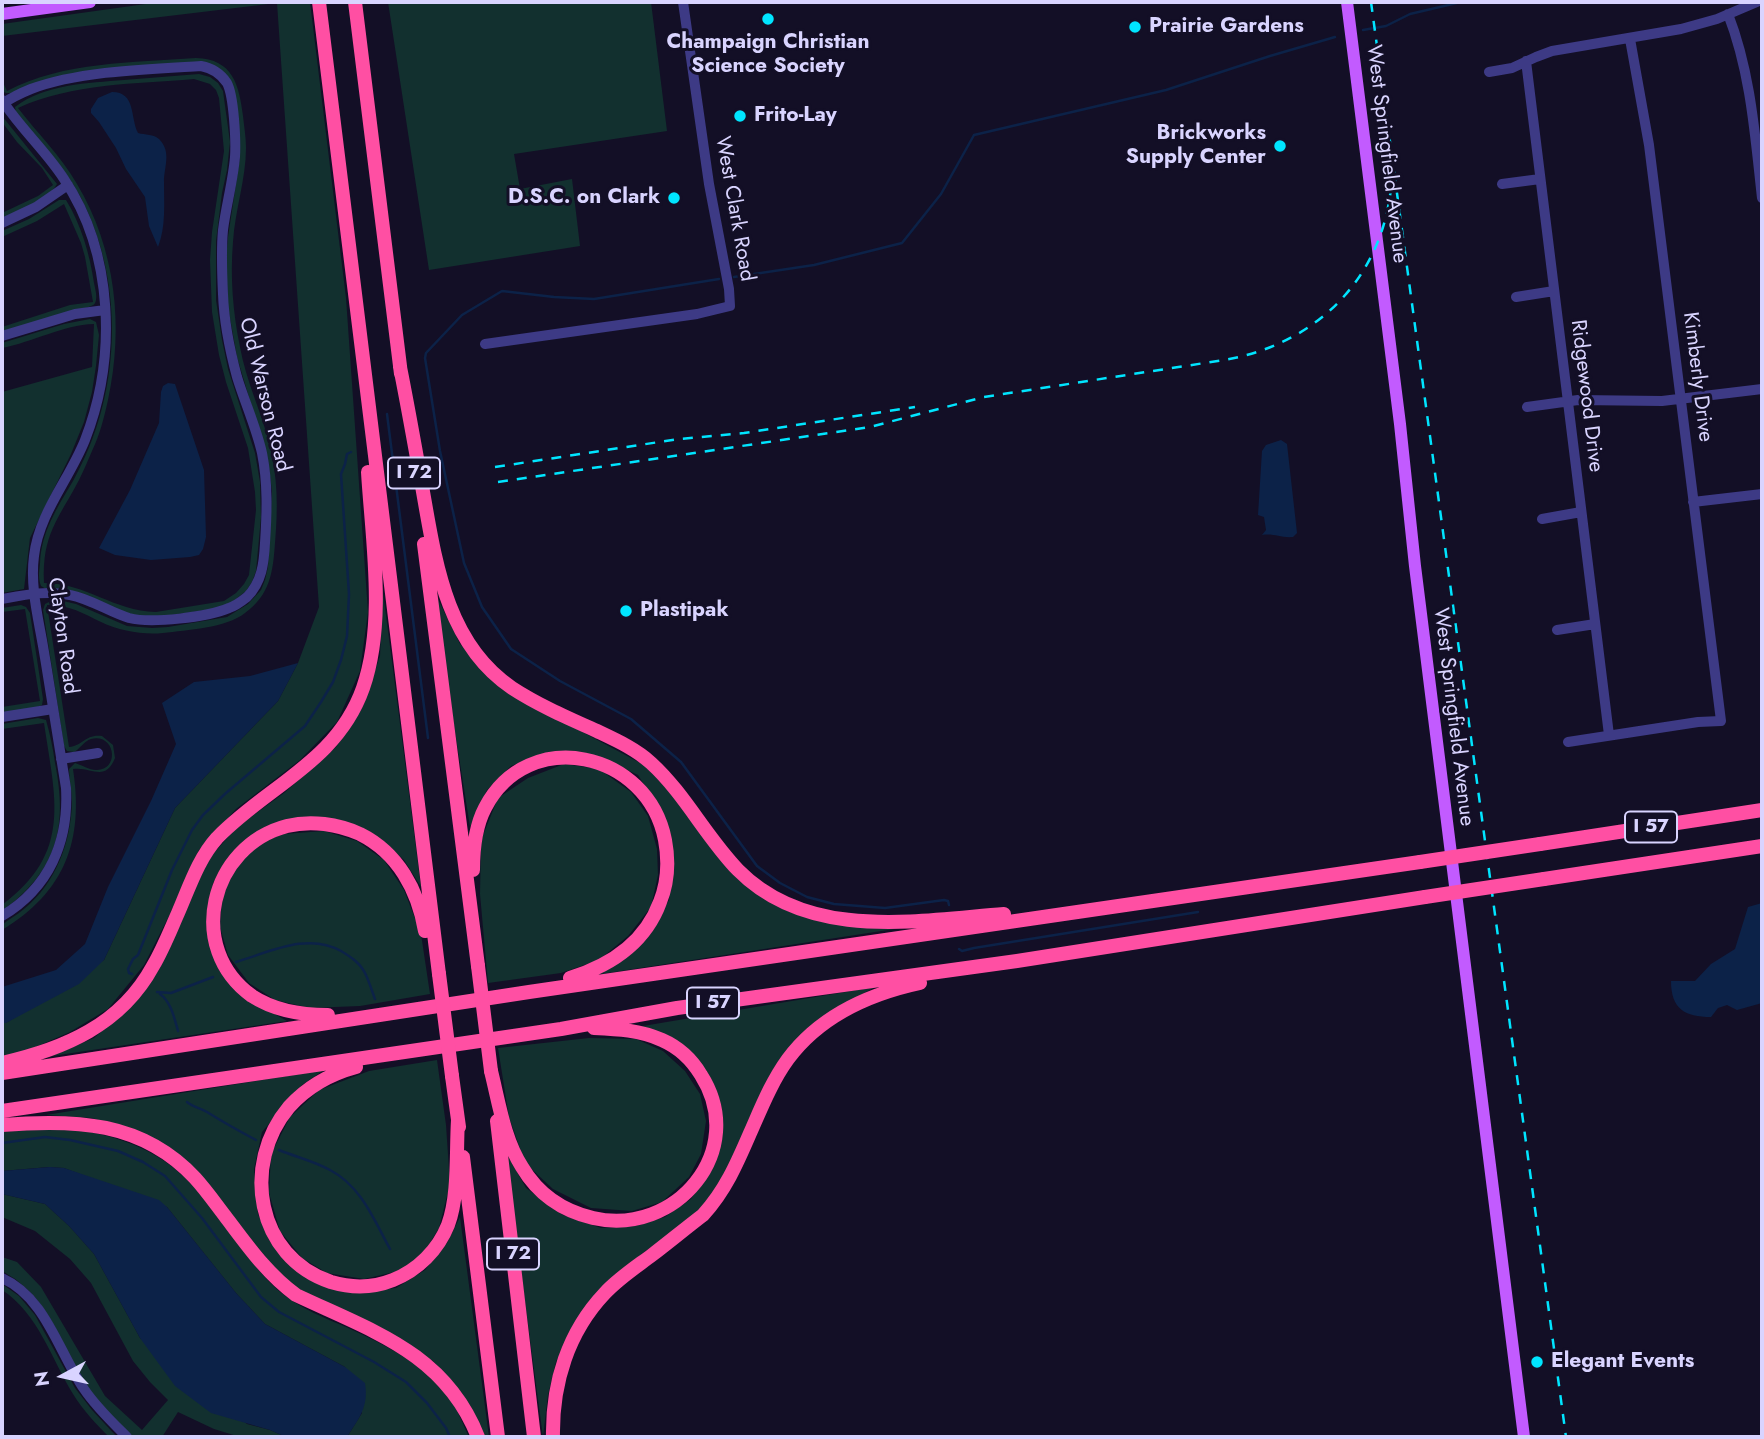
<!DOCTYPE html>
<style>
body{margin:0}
#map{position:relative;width:1764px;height:1439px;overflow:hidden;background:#130f26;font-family:Jost,sans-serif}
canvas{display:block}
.frame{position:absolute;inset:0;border:4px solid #d9d4ff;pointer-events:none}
.north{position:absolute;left:28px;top:1341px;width:70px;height:70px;-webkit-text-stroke:5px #130f26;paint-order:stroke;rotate:262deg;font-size:19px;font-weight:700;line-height:28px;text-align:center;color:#d9d4ff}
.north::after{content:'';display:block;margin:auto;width:24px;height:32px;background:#d9d4ff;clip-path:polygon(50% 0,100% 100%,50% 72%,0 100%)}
</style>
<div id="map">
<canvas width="1764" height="1439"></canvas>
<div class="frame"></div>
<div class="north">N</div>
</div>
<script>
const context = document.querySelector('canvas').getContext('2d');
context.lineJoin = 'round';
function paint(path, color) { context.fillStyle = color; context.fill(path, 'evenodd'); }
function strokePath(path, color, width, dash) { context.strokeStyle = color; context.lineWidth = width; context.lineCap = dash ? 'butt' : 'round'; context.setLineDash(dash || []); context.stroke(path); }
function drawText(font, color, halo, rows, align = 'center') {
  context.font = font + ' Jost,sans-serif'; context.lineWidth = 6; context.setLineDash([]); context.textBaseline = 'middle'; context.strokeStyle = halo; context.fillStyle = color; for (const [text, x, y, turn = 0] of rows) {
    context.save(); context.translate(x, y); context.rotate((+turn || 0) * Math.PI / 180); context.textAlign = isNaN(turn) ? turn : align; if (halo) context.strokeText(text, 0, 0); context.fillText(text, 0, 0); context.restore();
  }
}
paint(new Path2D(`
 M160 2H310L346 298 368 612 360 671 337 722 300 760 236 809 199 850 169 916 144 965 108 1009 70 1032 24 1052 2 1056V1023H6L104 960 175 808 278 701 298 663 319 607 277 3 2 36V24Z
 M388 2H651L667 131 514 154 520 189 572 179 580 246 429 270Z
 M196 58C233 59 239 85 243 116 244 126 246 137 246 148 246 179 235 210 233 242 230 277 233 313 240 347 246 381 261 411 269 443 278 477 278 509 275 543 273 572 270 595 245 613 226 628 187 630 163 633 143 635 120 631 101 622 83 613 67 604 47 605L69 747C83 746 85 734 102 736L113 745 115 758C105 783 91 766 73 769 84 841 65 892 2 930V925C9 919 17 915 24 909 56 883 71 842 72 802 72 791 69 780 69 769L75 763C82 765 89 770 96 770 120 771 116 733 91 739 84 741 80 749 74 752L67 751 64 746 43 610 45 604 53 600 63 601 76 604 127 626 152 628 168 627 227 617 248 604 261 590 265 580 268 567 272 491 268 461 237 357 228 307 226 259 228 237 240 157V136L219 70 93 71 11 93H6L2 91V80L7 91C64 61 133 63 196 58Z
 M199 74 210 77 218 83 223 91 230 142 227 170 222 193 216 241V300L222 340 228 369 255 453 260 482 261 517 256 571 252 582 246 591 228 605 214 609 157 617 134 616 46 589 41 586C38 578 39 572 40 564 41 532 57 508 73 481 121 396 126 285 81 198 64 165 38 141 16 113L15 107C45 84 88 83 124 80 149 78 174 76 199 74ZM194 79 210 84 216 90 219 98 224 151 212 232 210 260 212 312 219 355 226 382 248 448 255 492 256 510 249 575 244 584 236 593 224 601 156 612C113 611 87 583 44 583 42 534 58 520 79 480 84 470 88 460 92 451 100 434 104 418 108 400 124 327 116 249 77 184 61 156 38 134 18 108 73 83 135 84 194 79Z
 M2 116 57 184C47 202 19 210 2 219V213L38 196 53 185 42 168 17 142 2 122Z
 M59 200H66C81 224 90 255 94 283 95 288 97 295 96 300 95 305 93 305 89 307L2 332V327L70 305 93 302 85 257 81 243 64 204 37 221 2 237V231L29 219Z
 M90 319 96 322 99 335 96 366 92 392 84 422 71 454 30 538 24 589 2 593V392L92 367 94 324C63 325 33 342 2 348V343L64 324Z
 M383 592 421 887 404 860 382 840 306 817 266 826 235 850 213 883 208 921 242 996 287 1021 52 1056 94 1038 134 1003 160 968 195 884 212 855 237 827 284 793 336 747 363 706 380 656Z
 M436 595 460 644 502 689 644 765 780 907 901 928 601 974 647 939 669 900 673 859 662 813 638 775 597 756 552 752 511 766 487 790 470 827 454 725Z
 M21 605 26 607 30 613 43 699 42 705 38 707 2 713V707L40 701 25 609 2 612V608Z
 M38 718 46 720C50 734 53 748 55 763 68 828 57 871 2 911V905C73 852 55 799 44 723L2 729V724Z
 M564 764 599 769 631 792 648 816 657 849 658 875 651 907 628 936 599 960 561 973 488 983 480 894 481 840 498 798 528 778Z
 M324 831 357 841 384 860 404 890 421 934 430 994 360 1006 310 1008 275 1000 249 983 228 955 220 927 222 898 234 870 257 844 284 834Z
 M875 987 837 1008 789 1049 732 1164 716 1190 691 1219 644 1252 600 1290 571 1330 556 1362 548 1395 543 1437 505 1151 526 1188 563 1215 601 1228 636 1226 665 1217 691 1199 713 1166 707 1072 637 1027Z
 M589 1038 636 1039 663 1051 685 1071 700 1094 706 1121 701 1154 689 1177 662 1202 632 1211 591 1208 553 1189 525 1163 509 1117 498 1048Z
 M437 1060 446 1125 450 1184 439 1228 425 1251 403 1270 364 1279 327 1273 302 1258 280 1231 269 1193 271 1154 290 1117 319 1090 369 1071Z
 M324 1070 302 1085 262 1132 254 1169 258 1214 271 1243 294 1268 360 1292 396 1288 425 1270 447 1243 460 1217 489 1437H483L462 1393 433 1361 390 1335 308 1296 282 1277 196 1171 135 1131 92 1118 46 1115Z
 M57 1127C103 1132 150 1144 184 1177 201 1192 218 1216 232 1235 248 1256 263 1279 284 1295 303 1309 324 1318 346 1327 387 1346 422 1362 450 1399 458 1410 463 1425 469 1437H347L362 1413 345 1367 265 1324 236 1293 167 1207 64 1168 49 1167 2 1171V1132Z
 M2 1194 45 1204 69 1226 94 1254 140 1338 247 1424 270 1430 286 1437H240L214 1429 178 1412 162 1437H132C114 1419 96 1401 82 1379 63 1347 51 1307 20 1283 15 1278 8 1275 2 1271V1257L17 1262 41 1287 105 1396 142 1430 168 1400 150 1382 133 1361 91 1283 70 1259 35 1231 2 1217Z
 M2 1284 19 1296 35 1315 75 1388 92 1410 117 1437H109C96 1424 83 1410 73 1394 52 1360 38 1313 2 1290Z`), '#12302f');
paint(new Path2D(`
 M112 92C136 92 130 117 138 133 145 135 154 134 159 139 172 152 164 167 164 182 164 204 166 227 158 247L149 226 145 197 126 169 116 148 99 122 91 113V109L98 98Z
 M168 383 175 384 204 470 206 537 203 549 199 555 190 557 151 560 115 555 99 548 130 490 159 423 161 392 163 386Z
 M1281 440 1287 444 1297 533 1293 537C1280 538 1274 533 1262 535L1266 530 1264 517 1258 515 1262 451 1266 445Z
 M298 663 278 701 175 808 104 960 79 984 6 1023H2V987L56 970 85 944 108 887 151 801 176 744 162 703 194 682 250 676Z
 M1762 903V1003L1737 1010 1727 1005 1718 1008 1711 1017C1685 1017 1671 1009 1671 981H1695L1711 964 1735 949 1748 907Z
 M50 1167 64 1168 159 1200 167 1207 236 1293 265 1324 345 1367 365 1383C369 1407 359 1418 347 1437H286L270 1430 211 1413 175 1386 140 1338 94 1254 69 1226 45 1204 2 1194V1171Z`), '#0c2248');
strokePath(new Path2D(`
 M1363 30 1386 26 1410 14 1461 2
 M734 277 814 265 902 243 941 194 974 135 1166 90 1270 56 1335 37
 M719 279 594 299 554 297 502 291 462 315 426 353 425 358 440 451 464 563 482 607 511 649 560 681 631 719 681 762 757 866 780 883 807 897 834 904 885 908 944 900 948 901 949 905
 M387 414 428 738
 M959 949 962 951 974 948 1198 912
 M236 962C270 952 308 932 341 951 351 957 360 963 365 973 369 981 372 991 375 999
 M132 974 129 973 128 969 133 959 138 955 172 870 192 830 203 815 226 793 305 726 321 702 333 682 341 660 347 636 349 594 341 474 345 464 347 454 351 452
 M157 992 171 993 213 977
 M160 994C171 1002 174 1017 178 1031
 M187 1102C193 1107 200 1108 207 1112 223 1122 239 1131 256 1140
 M2 1143 45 1137 70 1140 118 1151 143 1162 165 1176 202 1218 261 1297 279 1312 374 1362 406 1382 427 1403 446 1428 450 1437
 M279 1150C296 1157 314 1161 330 1170 361 1186 374 1220 390 1249`), '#0c2248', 2.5);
strokePath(new Path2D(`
 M1728 14C1751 73 1755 136 1762 198
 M1526 61 1609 735
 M1489 72 1512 68 1536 57 1552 51 1681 29 1717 19 1757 2
 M2 100C20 128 46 151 64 179 114 254 117 358 85 440 69 480 39 513 34 556 30 586 38 617 43 646 51 693 58 740 66 788 69 842 49 888 2 916
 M2 104C11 98 21 93 31 89 79 71 149 69 201 66 212 68 221 74 227 83 234 96 236 141 235 157 233 181 226 206 223 230 221 251 222 273 223 294 224 322 230 351 237 377 245 403 256 427 262 453 268 483 267 513 265 543 264 563 262 582 247 597 242 601 235 606 229 608 207 617 152 624 129 618 109 612 91 599 70 595 47 590 24 595 2 599
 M1502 184 1540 179
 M2 223 36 207 68 185
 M1516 297 1554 291
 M2 336 75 314 105 310
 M485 344 697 314 730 306 729 289 709 184 683 2
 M1527 407 1578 400 1662 401 1762 389
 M1693 502 1762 494
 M1542 519 1581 512
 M1557 630 1595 624
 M2 717 53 709
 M1568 742 1698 722 1721 721 1649 145 1630 39
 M61 759 98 753
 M2 1278C46 1298 58 1351 84 1389 96 1407 112 1422 127 1437`), '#3d3a85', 10);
strokePath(new Path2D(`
 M1347 2 1400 424 1415 566 1524 1437
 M2 14 90 2`), '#c25bff', 12);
strokePath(new Path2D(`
 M319 2 439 974
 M355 2 401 374
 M400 367C408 407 415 447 422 486 435 559 445 643 512 688 538 705 568 718 597 731 616 740 636 749 651 763 685 794 706 837 738 870 808 941 915 921 1004 914
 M424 544 478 966
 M1540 844 1762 810
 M473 870C473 849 475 827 485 808 528 725 648 751 665 840 669 861 668 882 660 902 645 943 609 966 570 978
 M1544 879 1762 846
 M328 1015C302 1015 275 1011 252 996 185 948 210 846 287 826 311 820 338 824 360 834 398 853 418 890 425 931
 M2 1063C64 1049 121 1025 153 966 163 949 170 931 178 913 189 888 198 859 217 838 267 786 337 762 363 688 386 622 372 540 368 472
 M356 1067C330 1074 307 1087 289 1107 241 1164 256 1257 331 1282 351 1288 373 1288 393 1280 418 1270 438 1250 448 1225 459 1196 456 1152 458 1120
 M491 1071C499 1103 504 1139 522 1167 538 1194 563 1211 593 1218 676 1237 749 1150 701 1075 692 1060 678 1047 662 1040 640 1030 617 1029 594 1028
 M2 1073 529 992 1420 862
 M452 1076 459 1127
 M2 1111 561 1029 677 1008 1017 961 1425 897
 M497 1121 534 1437
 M2 1125C74 1119 142 1121 195 1178 206 1190 215 1203 225 1216 247 1245 267 1274 296 1295 372 1331 445 1353 478 1437
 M463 1157 498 1437
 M553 1437C552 1383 568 1332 605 1293 619 1278 636 1267 652 1255 669 1242 686 1228 703 1215 726 1190 738 1161 751 1131 762 1106 772 1081 788 1059 820 1016 869 994 920 983`), '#ff4fa3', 14);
strokePath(new Path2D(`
 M1371 2 1566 1437
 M495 467 679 439 744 433 915 407
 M498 482 870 427 984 397 1224 360C1314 345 1381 281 1391 188`), '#00e5ff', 2.5, [10, 9]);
strokePath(new Path2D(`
 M1420 862 1540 844
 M1425 897 1544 879
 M478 966 491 1071
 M439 974 452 1076`), '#ff4fa3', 14);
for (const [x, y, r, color] of [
 [768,19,7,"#00e5ff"],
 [1135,27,7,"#00e5ff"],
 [740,116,7,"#00e5ff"],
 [1280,146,7,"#00e5ff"],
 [674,198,7,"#00e5ff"],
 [626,611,7,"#00e5ff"],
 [1537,1362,7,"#00e5ff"]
]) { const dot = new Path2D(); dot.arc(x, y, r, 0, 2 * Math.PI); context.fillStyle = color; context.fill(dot); strokePath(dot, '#130f26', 2.5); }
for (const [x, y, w] of [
 [414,473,52],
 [1651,827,52],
 [713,1003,52],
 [513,1254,52]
]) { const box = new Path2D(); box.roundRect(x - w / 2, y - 15.5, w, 31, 5); context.fillStyle = '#130f26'; context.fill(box); strokePath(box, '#d9d4ff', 2); }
drawText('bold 19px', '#d9d4ff', null, [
 ["I 72",414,473],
 ["I 57",1651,827],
 ["I 57",713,1003],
 ["I 72",513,1254]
]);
drawText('bold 21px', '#d9d4ff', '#130f26', [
 ["Prairie Gardens",1149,27],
 ["Champaign Christian",768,43,"center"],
 ["Science Society",768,67,"center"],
 ["Frito-Lay",754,116],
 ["Brickworks",1266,134,"right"],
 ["Supply Center",1266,158,"right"],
 ["D.S.C. on Clark",660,198,"right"],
 ["Plastipak",640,611],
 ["Elegant Events",1551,1362]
], 'left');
drawText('21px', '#d9d4ff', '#130f26', [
 ["West Springfield Avenue",1386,154,83],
 ["West Clark Road",734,209,80],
 ["Kimberly Drive",1697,377,83],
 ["Old Warson Road",264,395,76],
 ["Ridgewood Drive",1586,396,83],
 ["Clayton Road",62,636,82],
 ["West Springfield Avenue",1453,717,83]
]);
</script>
